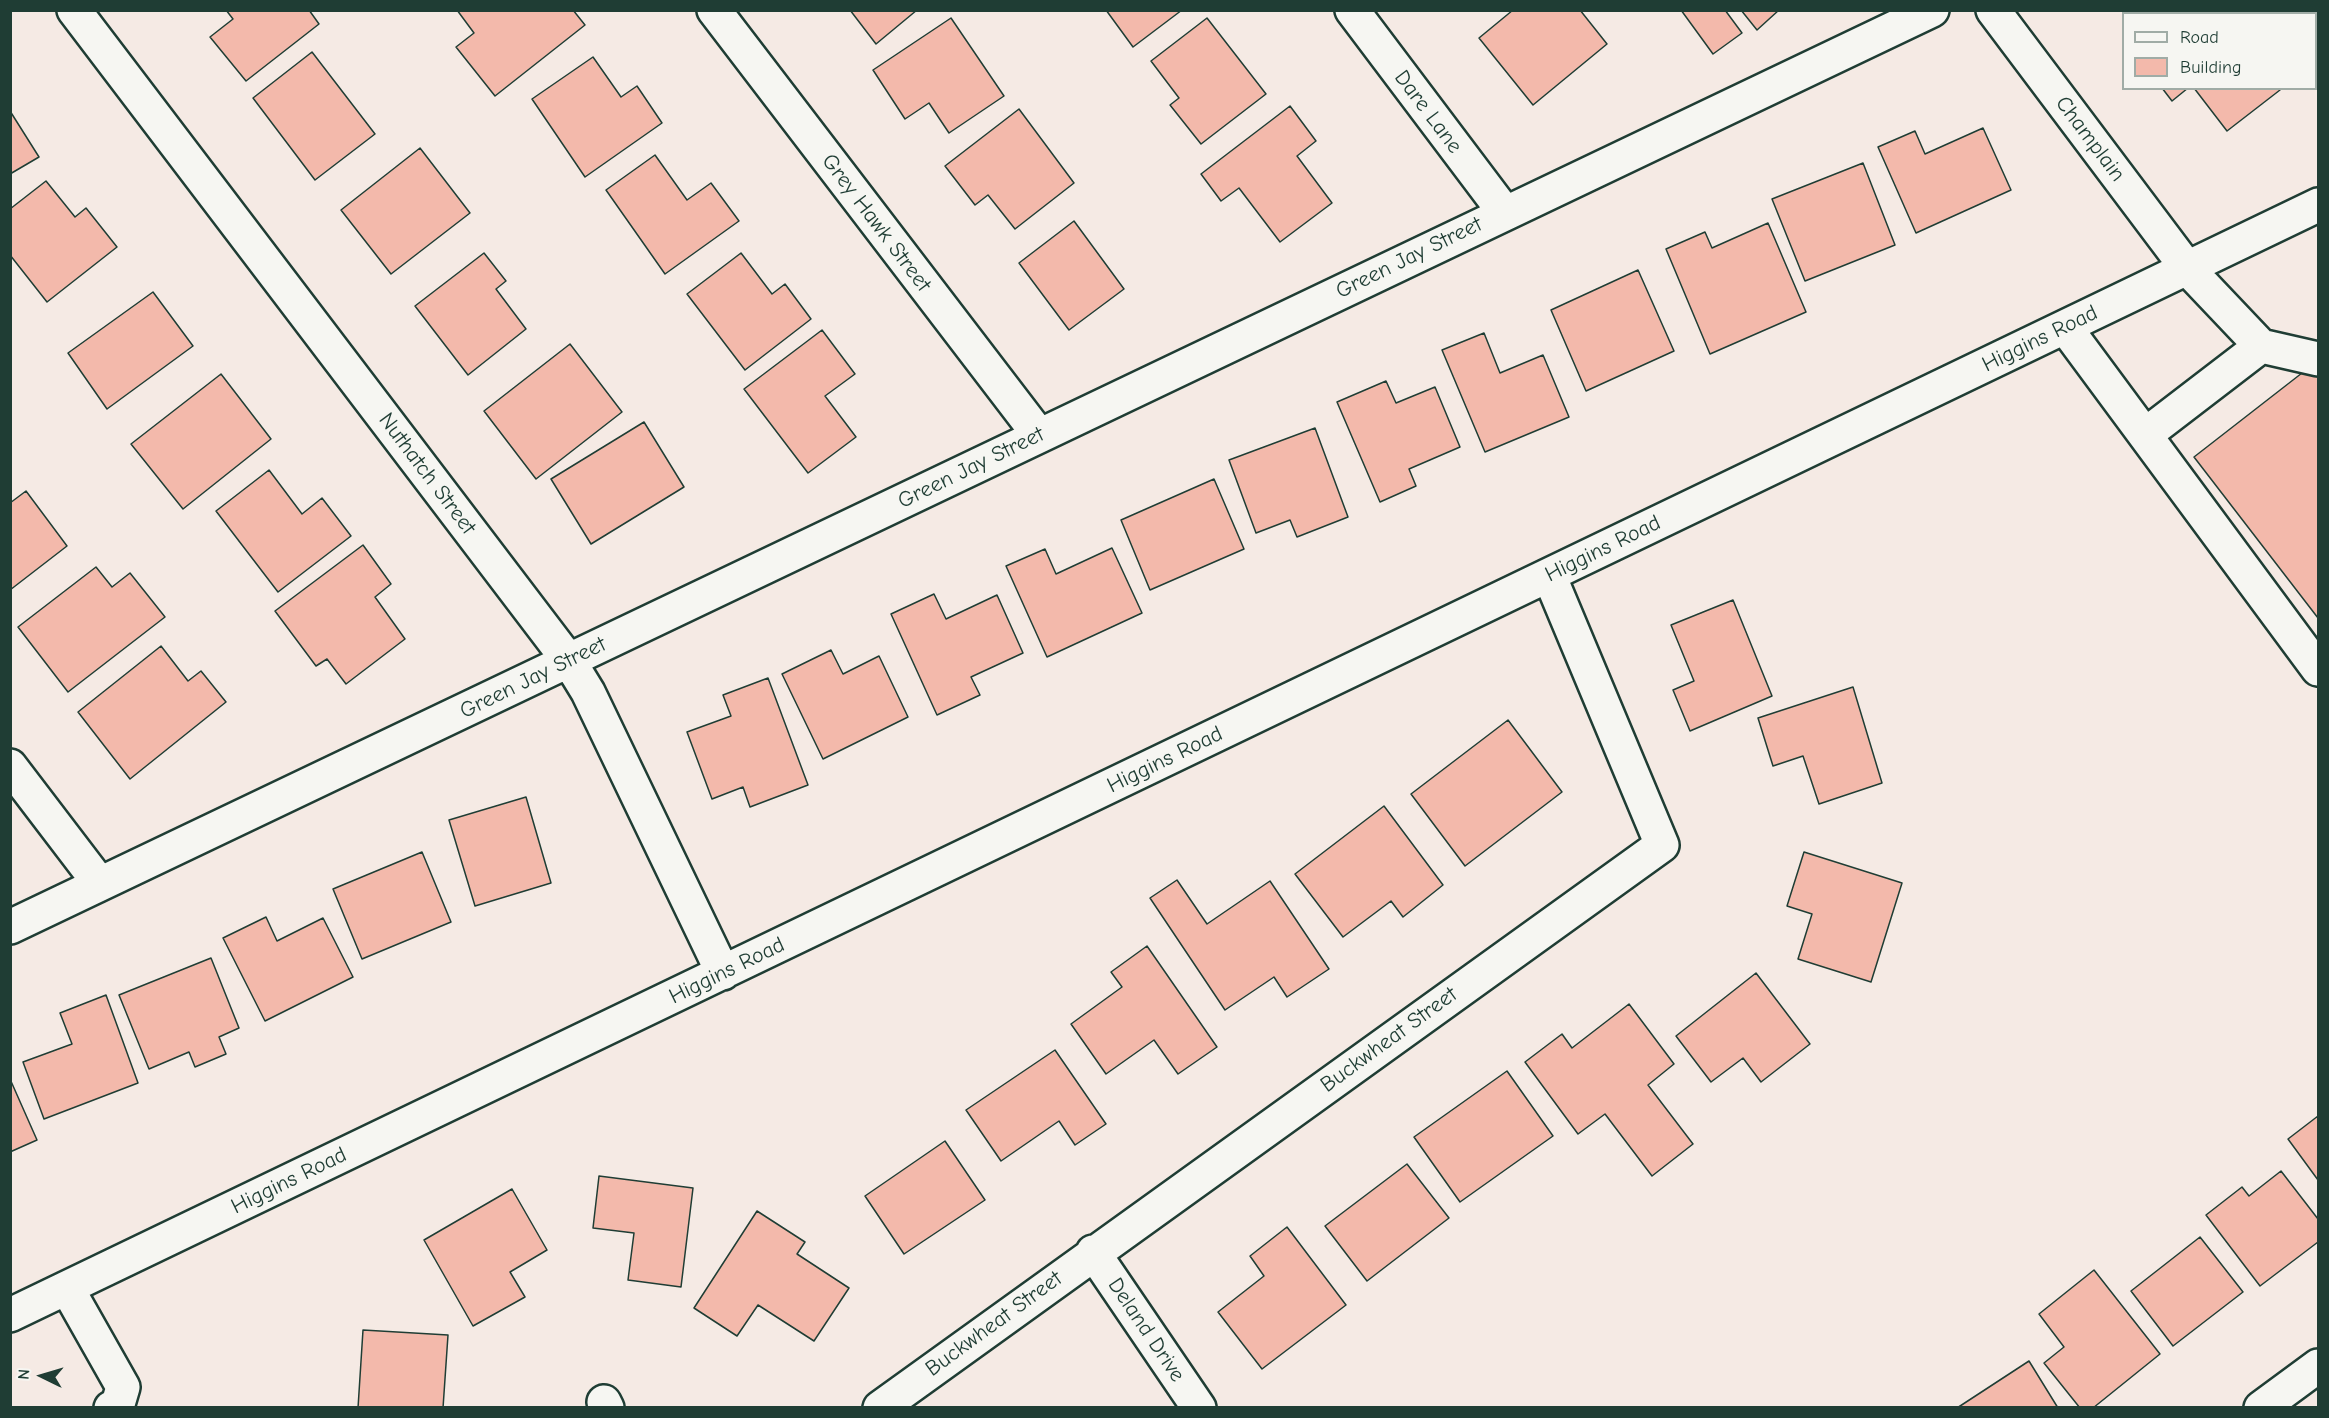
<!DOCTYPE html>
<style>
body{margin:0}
#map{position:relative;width:2329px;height:1418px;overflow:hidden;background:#f5eae4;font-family:"Comic Neue",sans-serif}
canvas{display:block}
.frame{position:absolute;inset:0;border:12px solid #1f3d34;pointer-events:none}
.legend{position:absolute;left:2122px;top:12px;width:195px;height:78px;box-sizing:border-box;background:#f6f6f2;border:2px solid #a0aca6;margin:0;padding:8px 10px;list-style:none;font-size:18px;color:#1f3d34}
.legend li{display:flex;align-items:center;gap:12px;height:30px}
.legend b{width:30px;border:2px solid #a0aca6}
.north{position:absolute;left:12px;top:1346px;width:60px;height:60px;-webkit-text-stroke:4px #f6f6f2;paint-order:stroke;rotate:275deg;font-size:16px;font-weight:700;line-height:24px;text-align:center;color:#1f3d34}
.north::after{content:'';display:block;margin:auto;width:21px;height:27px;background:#1f3d34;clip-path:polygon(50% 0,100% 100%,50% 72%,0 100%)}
</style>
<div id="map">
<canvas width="2329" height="1418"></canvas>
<div class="frame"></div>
<ul class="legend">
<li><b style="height:8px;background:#f6f6f2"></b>Road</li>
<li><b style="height:16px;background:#f3b9ab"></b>Building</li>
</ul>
<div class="north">N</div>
</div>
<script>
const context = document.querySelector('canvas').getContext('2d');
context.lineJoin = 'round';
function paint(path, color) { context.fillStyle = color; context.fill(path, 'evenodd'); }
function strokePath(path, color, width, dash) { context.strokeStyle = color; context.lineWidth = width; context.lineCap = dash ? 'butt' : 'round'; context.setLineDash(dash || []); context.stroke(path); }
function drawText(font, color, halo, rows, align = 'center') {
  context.font = font + ' "Comic Neue",sans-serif'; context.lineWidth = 5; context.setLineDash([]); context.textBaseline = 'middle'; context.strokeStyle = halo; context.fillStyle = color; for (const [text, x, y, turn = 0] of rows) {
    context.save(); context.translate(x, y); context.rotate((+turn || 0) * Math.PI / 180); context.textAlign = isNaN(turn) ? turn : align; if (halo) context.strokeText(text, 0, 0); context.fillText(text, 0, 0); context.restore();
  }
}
const building = new Path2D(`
 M226 10H309L319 24 246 81 210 37 233 19Z
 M457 10H573L585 25 495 96 456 47 474 33Z
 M850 10H917L876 44Z
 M1106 10H1182L1133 47Z
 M1513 10H1580L1607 44 1533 105 1479 38Z
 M1681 10H1725L1742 33 1713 54Z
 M1741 10H1779L1757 30Z
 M2126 10H2159L2155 14H2129Z
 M951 18 1004 96 949 133 929 103 905 119 873 70Z
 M1207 18 1266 94 1201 144 1170 105 1179 98 1151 61Z
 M312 52 375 134 315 180 253 98Z
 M593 57 621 97 637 86 662 123 585 177 532 99Z
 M2162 88H2188L2172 101Z
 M2194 88H2279L2280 90 2227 131Z
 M1290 106 1316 141 1297 156 1332 203 1280 242 1239 188 1221 201 1201 174Z
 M1019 109 1074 183 1015 229 988 195 975 205 945 166Z
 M10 111 39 157 10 174Z
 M1983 128 2011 190 1916 233 1878 147 1915 131 1925 154Z
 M420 148 470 213 391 274 341 210Z
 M655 155 687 200 711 183 739 221 665 274 606 190Z
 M1863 163 1895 245 1805 281 1772 199Z
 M46 181 75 217 86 208 117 247 47 302 10 255V209Z
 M1074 221 1124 289 1069 330 1019 263Z
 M1768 223 1806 312 1710 354 1666 249 1705 232 1712 248Z
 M484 253 506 281 496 289 526 329 468 375 415 306Z
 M741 253 772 294 785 284 811 319 745 370 687 294Z
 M1638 270 1674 351 1586 391 1551 310Z
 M153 292 193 346 107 409 68 353Z
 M822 330 855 374 825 396 856 437 808 473 744 389Z
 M1484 333 1500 373 1543 355 1569 417 1485 452 1442 350Z
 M570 344 622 412 536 479 484 411Z
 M2311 366 2318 376V618L2194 457Z
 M221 374 271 439 183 509 131 444Z
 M1386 381 1396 403 1435 387 1460 447 1409 469 1416 486 1380 502 1337 402Z
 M644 422 684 487 591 544 551 479Z
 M1315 428 1348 517 1297 537 1290 520 1256 533 1229 460Z
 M269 470 302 514 322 498 351 536 278 592 216 511Z
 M1214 479 1244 549 1150 590 1121 520Z
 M26 491 67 546 10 590V503Z
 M363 545 391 584 375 597 405 639 346 684 327 659 316 666 275 611Z
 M1112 548 1142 613 1047 657 1006 566 1045 549 1056 574Z
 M96 567 112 587 130 573 165 617 68 692 18 627Z
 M934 594 946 619 997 595 1023 653 971 677 980 695 937 715 891 614Z
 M1733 600 1772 696 1690 731 1673 690 1694 681 1671 625Z
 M161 646 188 681 201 671 226 702 130 779 78 712Z
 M831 650 843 674 879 656 908 717 823 759 782 674Z
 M768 678 808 785 750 807 743 787 712 799 687 732 731 716 723 695Z
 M1853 687 1882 783 1819 804 1803 756 1773 766 1758 718Z
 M1508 720 1562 792 1465 866 1411 794Z
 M526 797 551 883 475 906 449 820Z
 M1384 806 1443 885 1403 917 1391 901 1343 937 1295 874Z
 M422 852 451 922 362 959 333 889Z
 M1804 852 1902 883 1871 982 1798 959 1812 914 1787 906Z
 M1177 880 1207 924 1270 881 1329 969 1287 997 1274 977 1225 1010 1150 898Z
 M266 917 277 941 323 918 353 977 265 1021 223 938Z
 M1147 946 1217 1047 1178 1074 1154 1040 1106 1074 1071 1024 1122 987 1111 972Z
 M211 958 239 1028 219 1037 226 1054 195 1067 189 1052 149 1069 119 995Z
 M1756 973 1810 1044 1761 1082 1743 1058 1711 1082 1676 1036Z
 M106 995 138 1083 44 1119 23 1062 72 1044 60 1013Z
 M1629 1004 1674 1064 1648 1085 1693 1144 1652 1176 1605 1114 1578 1134 1525 1062 1562 1034 1572 1048Z
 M1055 1050 1106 1124 1075 1145 1059 1121 1001 1161 966 1110Z
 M1507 1071 1553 1136 1460 1202 1414 1137Z
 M10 1079 37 1140 10 1152Z
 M2318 1116V1180L2288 1139Z
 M945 1141 985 1200 904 1254 865 1196Z
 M1407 1164 1449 1218 1367 1281 1325 1226Z
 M2281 1171 2318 1219V1242L2260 1286 2206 1215 2242 1187 2249 1196Z
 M599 1176 693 1188 681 1287 628 1280 634 1233 593 1228Z
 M512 1189 547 1250 510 1272 525 1297 473 1326 424 1240Z
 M757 1211 805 1242 797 1254 849 1288 814 1341 758 1305 737 1336 694 1308Z
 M1287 1227 1346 1305 1262 1369 1218 1312 1264 1276 1250 1256Z
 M2200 1237 2243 1292 2173 1346 2131 1291Z
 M2094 1270 2160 1354 2093 1408H2080L2044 1363 2064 1347 2039 1314Z
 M363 1330 448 1335 443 1408H358Z
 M2029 1361 2058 1408H1957Z`);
paint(building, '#f3b9ab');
strokePath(building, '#1f3d34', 1.5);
const minor = new Path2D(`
 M74 10 569 661 588 692 723 973
 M714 10 1039 435
 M1352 10 1505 213
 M1993 10 2187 268 2261 346 2318 359
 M2065 327 2318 669
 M2145 435 2261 346
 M10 766 100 884
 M10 927 1932 10
 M1093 1252 1199 1408
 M67 1288 123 1387 118 1404 111 1408
 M10 1315 2318 205
 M604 1402 607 1408
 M880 1408 1662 845 1549 575
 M2261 1408 2318 1366`);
strokePath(minor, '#1f3d34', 38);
strokePath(minor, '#f6f6f2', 33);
drawText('22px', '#1f3d34', '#f6f6f2', [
 ["Dare Lane",1428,112,53],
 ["Champlain",2090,139,53],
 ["Grey Hawk Street",876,223,53],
 ["Green Jay Street",1409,258,-26],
 ["Higgins Road",2040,339,-26],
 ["Green Jay Street",971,468,-26],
 ["Nuthatch Street",427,474,53],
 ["Higgins Road",1603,549,-26],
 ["Green Jay Street",533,678,-26],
 ["Higgins Road",1165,760,-26],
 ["Higgins Road",727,971,-26],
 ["Buckwheat Street",1389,1040,-36],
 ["Higgins Road",289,1181,-26],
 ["Buckwheat Street",994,1324,-36],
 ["Deland Drive",1146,1330,56]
]);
</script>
